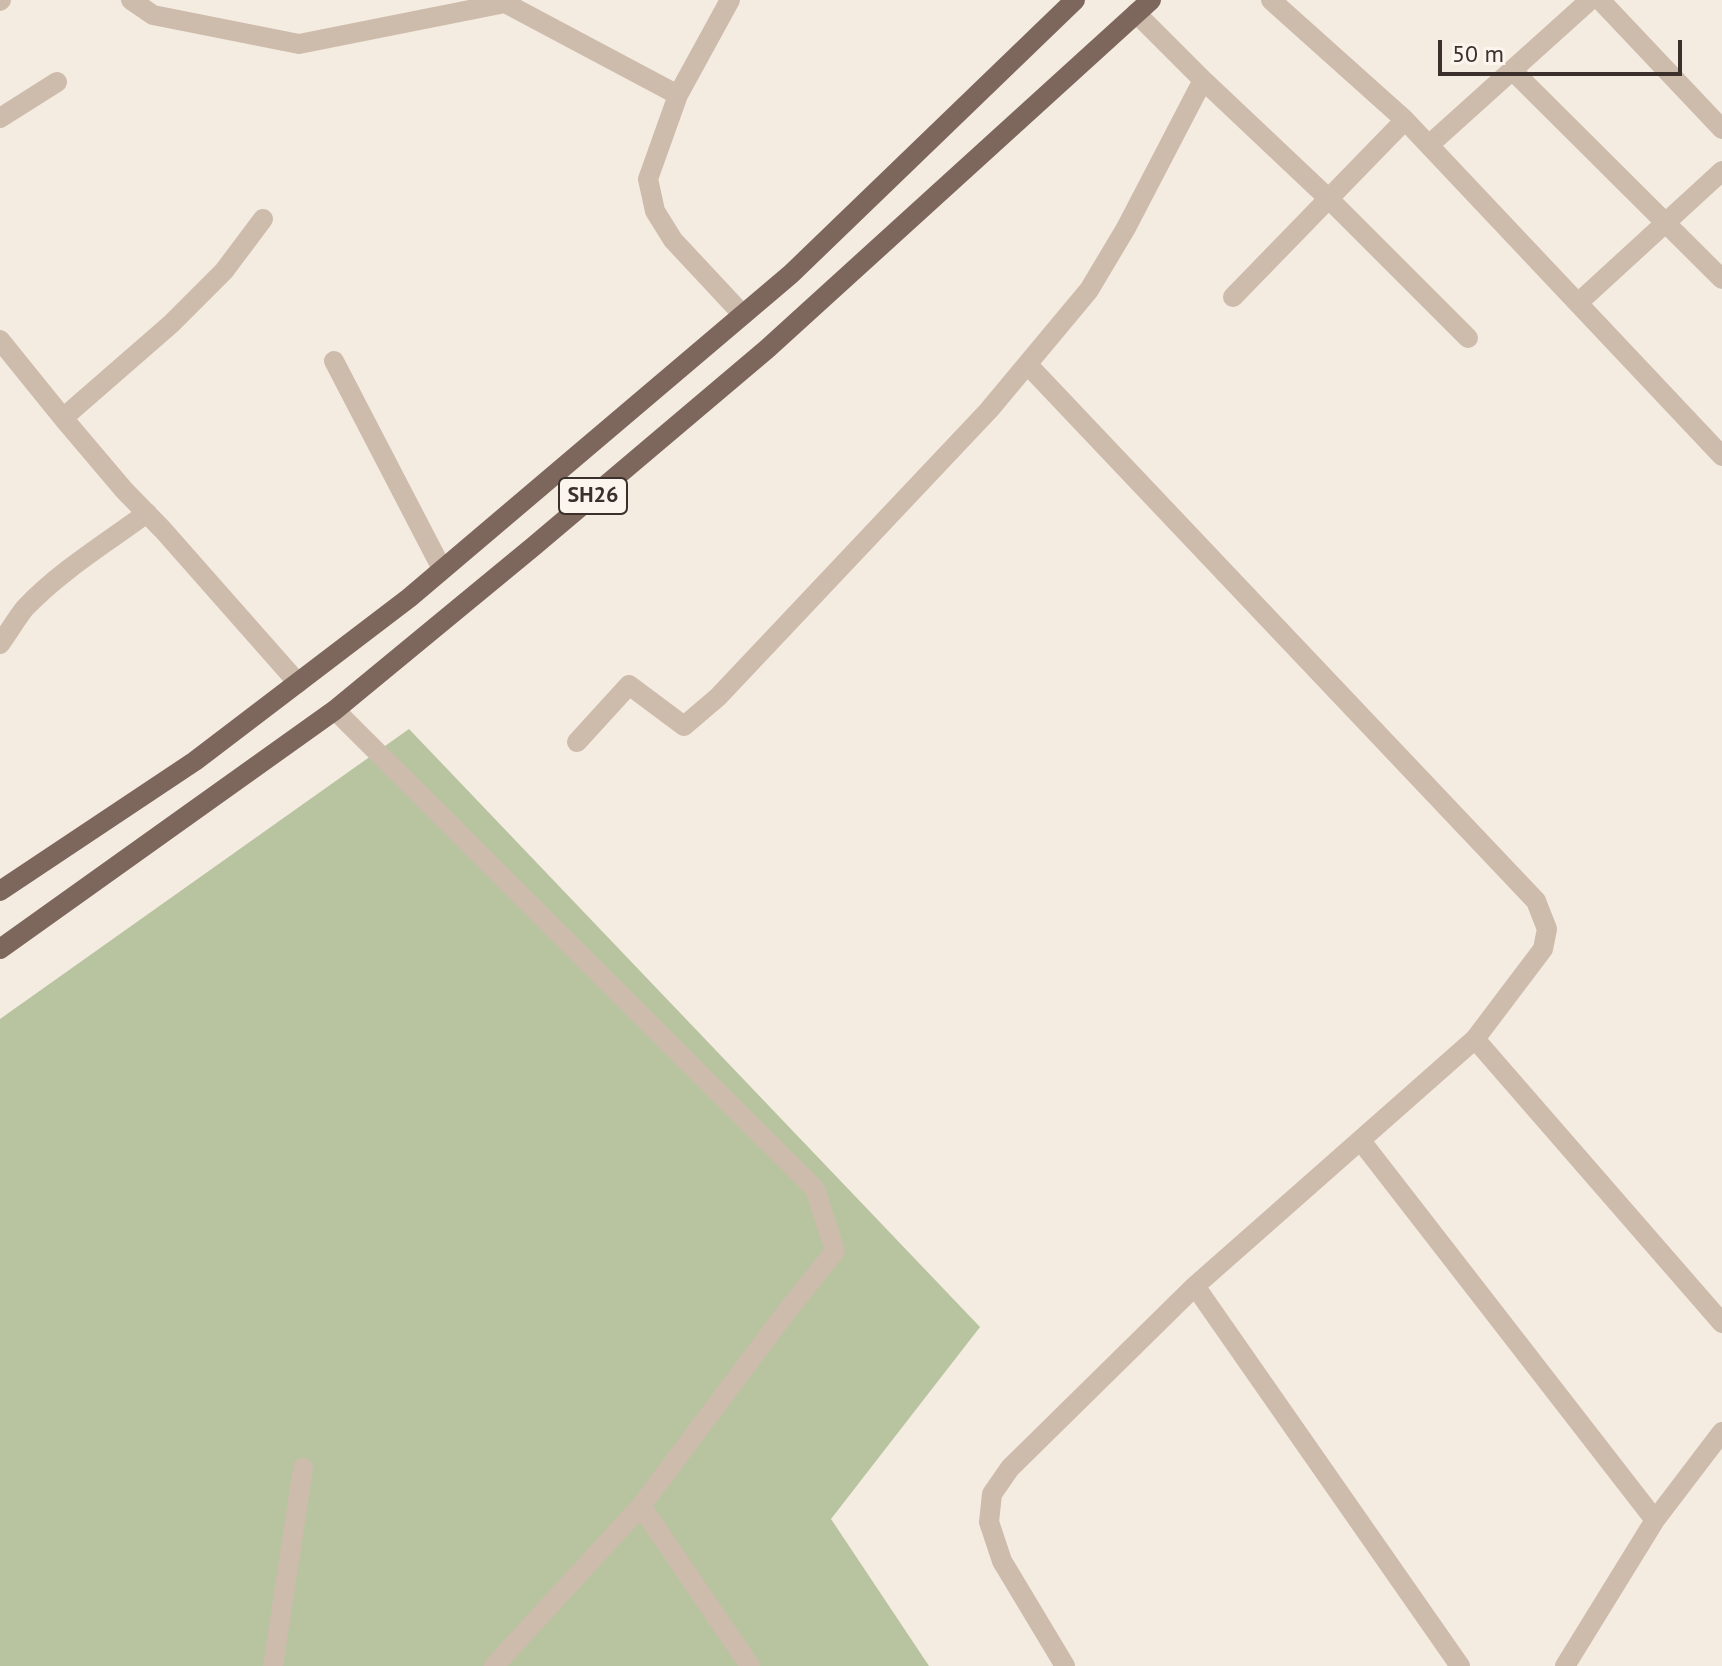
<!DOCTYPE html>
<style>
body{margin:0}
#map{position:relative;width:1722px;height:1666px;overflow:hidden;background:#f4ebe1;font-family:"PT Sans",sans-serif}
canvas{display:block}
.scale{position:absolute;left:1438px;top:40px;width:244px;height:36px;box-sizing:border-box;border:4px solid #3b302b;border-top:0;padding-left:10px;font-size:24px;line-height:28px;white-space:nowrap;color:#3b302b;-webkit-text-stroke:6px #fbf5ee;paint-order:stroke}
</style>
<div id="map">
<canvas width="1722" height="1666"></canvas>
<div class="scale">50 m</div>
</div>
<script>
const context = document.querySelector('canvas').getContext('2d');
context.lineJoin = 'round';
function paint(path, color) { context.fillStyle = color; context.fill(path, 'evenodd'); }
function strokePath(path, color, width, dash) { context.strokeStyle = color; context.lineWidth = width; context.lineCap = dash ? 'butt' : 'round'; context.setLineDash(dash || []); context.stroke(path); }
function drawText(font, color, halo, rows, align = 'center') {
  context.font = font + ' "PT Sans",sans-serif'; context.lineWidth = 6; context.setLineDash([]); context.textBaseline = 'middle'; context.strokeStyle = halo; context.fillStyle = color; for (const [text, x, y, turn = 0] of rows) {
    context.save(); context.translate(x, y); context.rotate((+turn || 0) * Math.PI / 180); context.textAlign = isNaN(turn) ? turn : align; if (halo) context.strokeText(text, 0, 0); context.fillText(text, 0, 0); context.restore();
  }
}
paint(new Path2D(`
 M409 729 980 1327 831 1519 929 1666H0V1019Z`), '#b8c4a0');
strokePath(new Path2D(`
 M131 0 153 15 299 44 505 3 678 95
 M730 0 678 95 648 179 655 211 673 240 743 315
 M1271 0 1405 120 1722 456
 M1600 0 1722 129
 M0 1 1 0
 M1512 70 1722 279
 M1203 80 1329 199 1468 338
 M0 118 57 82
 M1429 145 1590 0
 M1233 297 1405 120
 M1578 303 1722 171
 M0 340 63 418 124 490 163 530 298 683
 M334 361 442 569
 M1028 365 1536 901 1547 929 1543 949 1475 1039 1195 1286 1010 1468 992 1494 989 1522 1002 1561 1065 1666
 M63 418 171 324 224 271 263 219
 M0 644C9 632 16 619 25 608 60 571 106 543 147 513
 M335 710 815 1189 835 1251 787 1311 641 1506 494 1666
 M577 742 629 685 684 726 718 697 989 410 1089 290 1126 228 1203 80 1136 13
 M1475 1039 1722 1323
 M1361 1141 1655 1520
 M1195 1286 1460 1666
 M641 1506 750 1666
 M273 1666 303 1468
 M1565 1666 1655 1520 1722 1432`), '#cdbbac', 20);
strokePath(new Path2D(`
 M0 891 195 761 409 598 791 274 1075 0
 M0 949 335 710 534 546 767 349 1151 0`), '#7d675c', 20);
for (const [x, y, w] of [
 [593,496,68]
]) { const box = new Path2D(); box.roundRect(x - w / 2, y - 18, w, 36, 6); context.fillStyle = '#fbf5ee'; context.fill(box); strokePath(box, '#3b302b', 2); }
drawText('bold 22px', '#3b302b', null, [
 ["SH26",593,496]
]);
</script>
